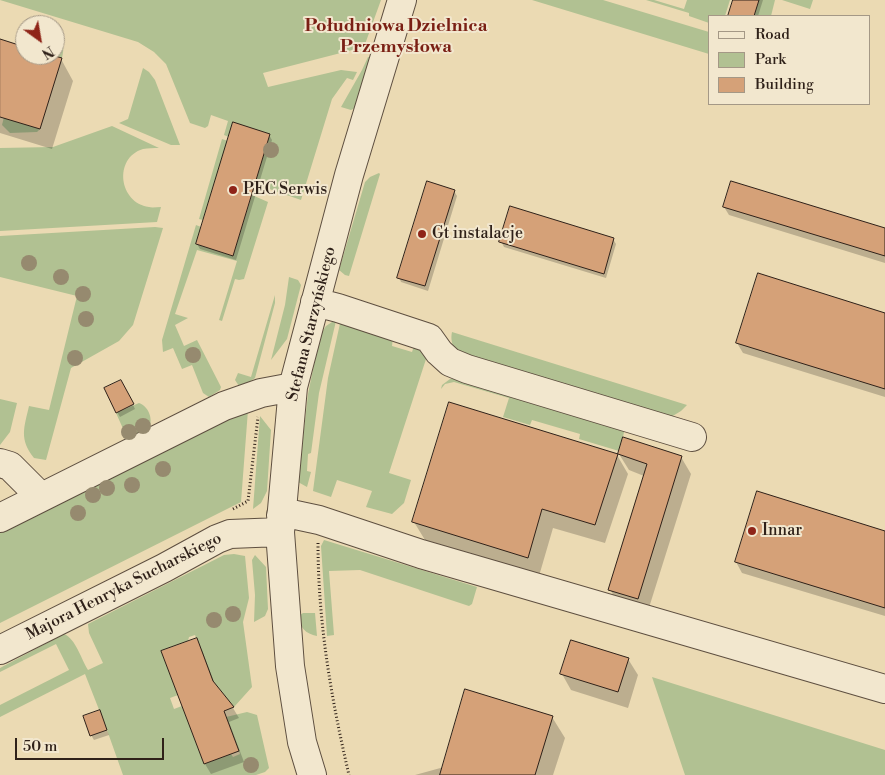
<!DOCTYPE html>
<meta charset="utf-8">
<style>
body{margin:0}
#map{position:relative;width:885px;height:775px;overflow:hidden;background:#ebdab3;font-family:"Libre Bodoni",serif}
canvas{display:block}
.legend{position:absolute;left:708px;top:15px;width:162px;height:90px;box-sizing:border-box;background:#f2e7ce;border:1px solid #a49886;margin:0;padding:6px 9px;list-style:none;font-size:15px;color:#2f2119}
.legend li{display:flex;align-items:center;gap:10px;height:25px}
.legend b{width:25px;border:1px solid #a49886}
.north{position:absolute;left:15px;top:15px;width:50px;height:50px;box-sizing:border-box;background:#f2e7ce;border:1px solid #a49886;border-radius:50%;rotate:148deg;font-size:14px;font-weight:700;line-height:20px;text-align:center;color:#2f2119}
.north::after{content:'';display:block;margin:auto;width:18px;height:22px;background:#8f2418;clip-path:polygon(50% 0,100% 100%,50% 72%,0 100%)}
.scale{position:absolute;left:15px;top:738px;width:149px;height:22px;box-sizing:border-box;border:2px solid #2f2119;border-top:0;padding-left:6px;font-size:15px;line-height:18px;white-space:nowrap;color:#2f2119;-webkit-text-stroke:4px #f2e7ce;paint-order:stroke}
</style>
<div id="map">
<canvas width="885" height="775"></canvas>
<ul class="legend">
<li><b style="height:6px;background:#f2e7ce"></b>Road</li>
<li><b style="height:14px;background:#b1c192"></b>Park</li>
<li><b style="height:14px;background:#d5a178"></b>Building</li>
</ul>
<div class="north">N</div>
<div class="scale">50 m</div>
</div>
<script>
const context = document.querySelector('canvas').getContext('2d');
context.lineJoin = 'round';
function paint(path, color) { context.fillStyle = color; context.fill(path, 'evenodd'); }
function strokePath(path, color, width, dash) { context.strokeStyle = color; context.lineWidth = width; context.lineCap = dash ? 'butt' : 'round'; context.setLineDash(dash || []); context.stroke(path); }
function drawText(font, color, halo, rows, align = 'center') {
  context.font = font + ' "Libre Bodoni",serif'; context.lineWidth = 4; context.setLineDash([]); context.textBaseline = 'middle'; context.strokeStyle = halo; context.fillStyle = color; for (const [text, x, y, turn = 0] of rows) {
    context.save(); context.translate(x, y); context.rotate((+turn || 0) * Math.PI / 180); context.textAlign = isNaN(turn) ? turn : align; if (halo) context.strokeText(text, 0, 0); context.fillText(text, 0, 0); context.restore();
  }
}
paint(new Path2D(`
 M0 0H381L364 47 263 73 268 87 341 70 357 72 353 80 347 78 332 99 301 200 255 184 270 134 233 123 229 137 224 135 228 121 211 115 208 126 205 128 190 123 166 64 154 52 138 42Z
 M532 0H603L709 32V54Z
 M646 0H654L684 9 687 0H730L725 16H709V23L689 16V13Z
 M759 0H775L771 16H754Z
 M782 0H813L810 9Z
 M55 37C65 41 64 49 62 58L51 55H55Z
 M368 57H371L355 108 351 110 341 107 362 70Z
 M143 68 149 72 155 80 180 145H171L119 123 128 119Z
 M4 117 40 129 37 132 10 133 2 125Z
 M112 126 159 148C154 148 148 148 143 149 113 158 119 203 149 207 152 208 157 207 161 207L157 222 0 231V148L53 147Z
 M222 139 228 141 203 220 199 219Z
 M379 173 380 174 349 276 345 275 339 270 365 182 370 177Z
 M252 195 268 202 244 279 239 280 235 279 222 321 219 320 237 261 197 250 175 314 188 318 175 325 184 346 197 340 221 387 220 390 209 397 203 393 192 365 182 369 173 348 163 352 162 340 196 225 201 227 196 244 233 256Z
 M155 227 163 228 133 325 119 341 71 368 46 460 34 458C19 439 24 428 29 406L49 410 77 296 0 277V236Z
 M289 277 298 280 301 285 287 339 271 360 285 305Z
 M275 295V303L255 378 245 385 239 386 235 380 238 373 251 377Z
 M341 319 393 337 392 346 412 352 415 343 427 356 389 473 411 480 404 503 392 514 366 507 372 491 337 480 331 497 313 491 328 378Z
 M335 320 336 321 319 393 311 453 308 454 307 471 311 472 307 487 298 482 308 394 320 335 326 326Z
 M452 332 687 405 681 411 671 417 467 363C458 353 449 346 452 332Z
 M457 378 625 429 619 451 579 439 580 434 532 420 530 425 503 417 509 398 454 382 445 384 441 389 442 385 450 379Z
 M0 399 17 403 10 432 0 445Z
 M139 403C149 406 155 422 147 431 143 436 134 439 129 442L116 413Z
 M248 410 241 502 0 623V531L191 433Z
 M260 416 271 430 267 491 261 503 253 509Z
 M324 540 477 587 472 604 469 606 360 570 329 571 334 635 327 636 321 546Z
 M234 554 245 556 249 598 243 622 252 687 234 707 218 688 215 689 195 635 189 637 188 641 161 651 178 695 170 698 174 709 182 706 204 764 231 754 233 757 240 754 226 717 247 712 257 715 269 768 265 772 256 775H123L107 730 85 674 0 717V705L69 670 56 644 0 672V668L64 634C76 639 81 659 88 670L103 663 89 633 88 624 224 555Z
 M255 555 266 567 268 609 265 616 254 622 255 595 252 560Z
 M303 613H315L317 636C306 634 298 627 300 615Z
 M652 677 885 750V775H685Z`), '#b1c192');
paint(new Path2D(`
 M735 0H763L758 16H730Z
 M0 41 25 48V55H47L61 59 73 81 52 149 0 133Z
 M269 135 272 140 236 260 200 249 197 244Z
 M454 191 457 196 428 291 401 282 399 277Z
 M724 207 885 229V263L729 215Z
 M613 239 616 244 606 278 504 247 501 241Z
 M885 314V397L743 353 737 343Z
 M124 386 135 409 120 417 117 412Z
 M619 454 681 457 691 474 647 614 619 606 610 589 644 476 629 470Z
 M617 455 628 474 605 543 553 528 539 576 425 540 414 522Z
 M885 532V616L742 573 736 562Z
 M196 640 202 650 216 687 233 708 239 718 229 722 244 762 211 774 205 764Z
 M628 659 638 675 628 708 571 690 562 674Z
 M99 711 109 735 94 740 91 735Z
 M552 717 565 738 553 775H415L444 767Z`), '#0003');
const building = new Path2D(`
 M733 0H759L754 16H728Z
 M0 39 25 47V55H51L62 58 40 129 0 117Z
 M233 122 270 134 233 256 196 244Z
 M427 181 455 190 425 286 397 278Z
 M731 181 885 228V256L723 207Z
 M510 206 614 238 604 274 499 242Z
 M758 273 885 313V389L736 343Z
 M121 380 134 404 116 413 104 388Z
 M449 402 618 454 595 525 542 509 528 558 412 522Z
 M623 437 682 456 638 599 608 590 647 464 618 454Z
 M757 491 885 531V608L735 562Z
 M197 638 213 681 234 707 224 711 239 751 204 764 161 651Z
 M571 640 629 658 618 692 560 674Z
 M465 689 553 716 535 775H440Z
 M100 710 107 730 90 736 83 716Z`);
paint(building, '#d5a178');
strokePath(building, '#2f2119', 1);
const minor = new Path2D(`
 M315 302 338 308 429 338 439 352 450 362 467 369 692 437
 M0 463 10 466 41 497
 M281 515 291 514 319 520 421 554 885 689
 M0 518 224 406 261 393 293 387
 M0 650 164 568 217 539 230 534 280 532
 M312 775 302 742 290 666 280 532 293 387 349 175 402 0`);
strokePath(minor, '#5e4f40', 30);
strokePath(new Path2D(`
 M233 509 248 501 258 417
 M318 543C318 622 331 698 349 775`), '#2f2119', 3, [1, 2.5]);
strokePath(minor, '#f2e7ce', 28);
context.fillStyle = '#968a6f';
for (const [x, y] of [
 [271,150],
 [29,263],
 [61,277],
 [83,294],
 [86,319],
 [193,355],
 [75,358],
 [143,426],
 [129,432],
 [163,469],
 [132,485],
 [107,488],
 [93,495],
 [78,513],
 [233,614],
 [214,620],
 [251,765]
]) { context.beginPath(); context.arc(x, y, 8, 0, 2 * Math.PI); context.fill(); }
for (const [x, y, r, color] of [
 [233,190,5,"#8f2418"],
 [422,234,5,"#8f2418"],
 [752,531,5,"#8f2418"]
]) { const dot = new Path2D(); dot.arc(x, y, r, 0, 2 * Math.PI); context.fillStyle = color; context.fill(dot); strokePath(dot, '#f2e7ce', 2); }
drawText('16px', '#2f2119', '#f2e7ce', [
 ["PEC Serwis",243,190],
 ["Gt instalacje",432,234],
 ["Innar",762,531]
], 'left');
drawText('16px', '#2f2119', '#f2e7ce', [
 ["Stefana Starzyńskiego",312,324,-76],
 ["Majora Henryka Sucharskiego",124,587,-27]
]);
drawText('bold 18px', '#7a1f14', '#f2e7ce', [
 ["Południowa Dzielnica",396,27],
 ["Przemysłowa",396,48]
]);
</script>
